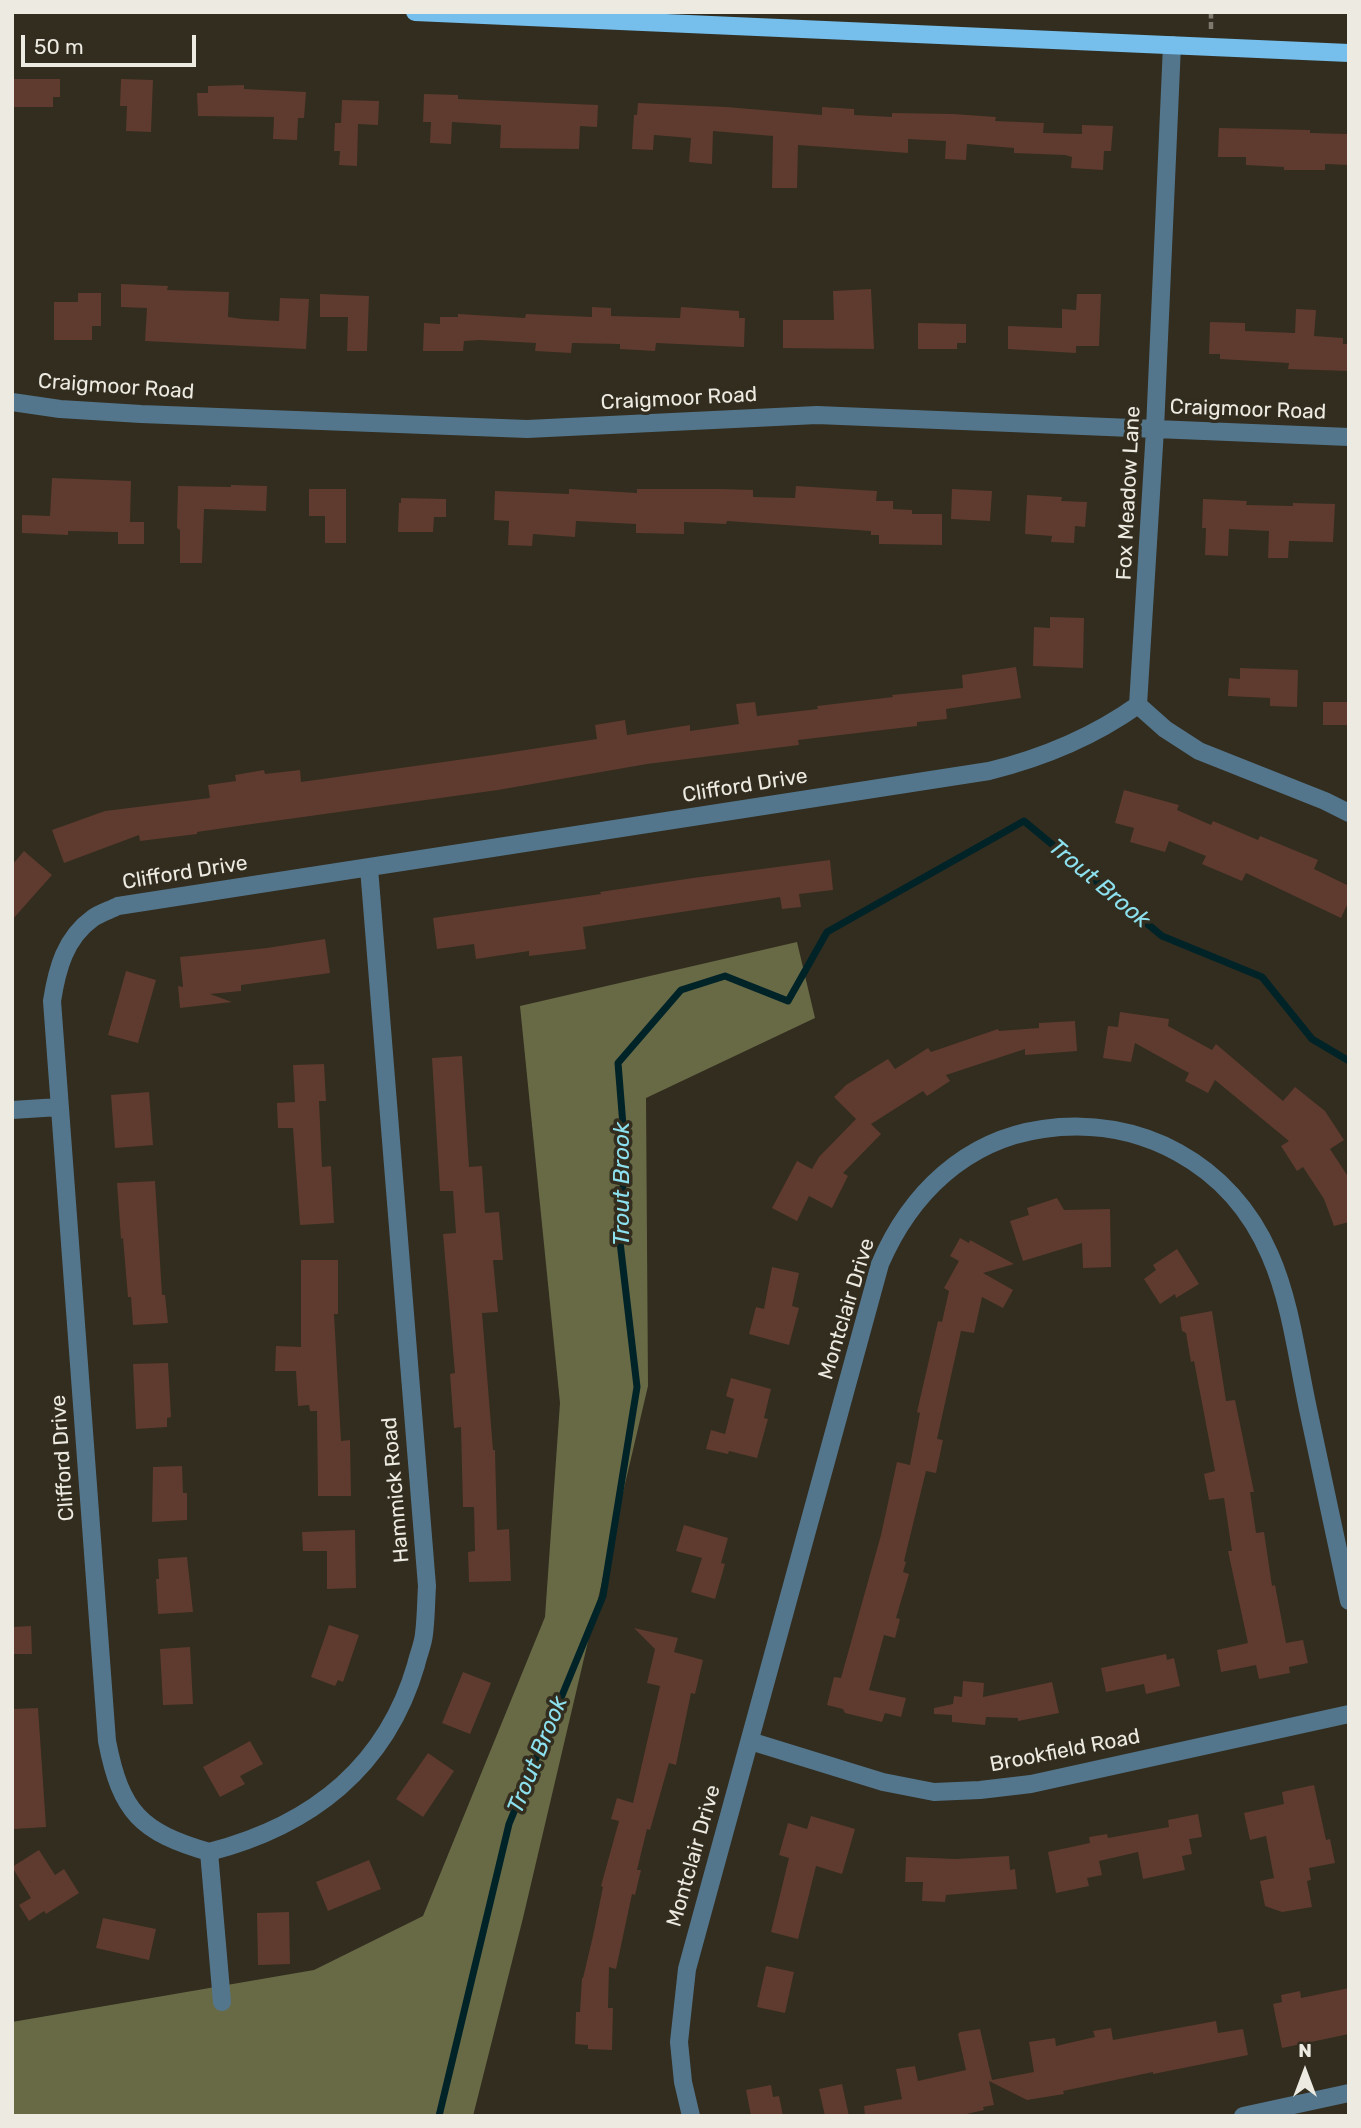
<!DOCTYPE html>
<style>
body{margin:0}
#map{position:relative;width:1361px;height:2128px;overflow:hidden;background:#322d1f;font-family:Rubik,sans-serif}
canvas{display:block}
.frame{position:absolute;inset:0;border:14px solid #edeae1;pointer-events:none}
.north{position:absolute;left:1270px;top:2037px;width:70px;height:70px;-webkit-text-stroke:5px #322d1f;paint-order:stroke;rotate:0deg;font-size:19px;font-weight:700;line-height:28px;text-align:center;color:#edeae1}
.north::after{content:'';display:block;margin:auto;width:24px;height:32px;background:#edeae1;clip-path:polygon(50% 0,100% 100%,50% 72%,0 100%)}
.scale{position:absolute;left:21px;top:35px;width:175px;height:32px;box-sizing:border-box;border:4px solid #edeae1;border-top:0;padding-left:9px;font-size:21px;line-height:24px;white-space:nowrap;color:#edeae1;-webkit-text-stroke:5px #322d1f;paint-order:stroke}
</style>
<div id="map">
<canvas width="1361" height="2128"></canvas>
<div class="frame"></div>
<div class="north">N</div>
<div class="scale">50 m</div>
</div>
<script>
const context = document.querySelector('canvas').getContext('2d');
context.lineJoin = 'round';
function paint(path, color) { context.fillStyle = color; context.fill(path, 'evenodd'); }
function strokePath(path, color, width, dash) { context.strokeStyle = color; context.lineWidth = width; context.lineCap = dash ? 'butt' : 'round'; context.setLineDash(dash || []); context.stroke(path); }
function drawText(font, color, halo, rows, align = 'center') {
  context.font = font + ' Rubik,sans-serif'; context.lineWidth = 7; context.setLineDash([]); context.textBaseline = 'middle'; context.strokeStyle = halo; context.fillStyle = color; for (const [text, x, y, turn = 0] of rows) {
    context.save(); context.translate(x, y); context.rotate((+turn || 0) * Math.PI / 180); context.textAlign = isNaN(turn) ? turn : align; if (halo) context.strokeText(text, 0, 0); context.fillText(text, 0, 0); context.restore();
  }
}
paint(new Path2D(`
 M797 942 815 1018 646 1098 648 1386 523 1918 473 2116H12V2022L314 1970 423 1916 545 1617 560 1403 520 1006Z`), '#686a46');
strokePath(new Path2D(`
 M439 2116 509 1824 603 1596 637 1387 618 1225 626 1163 618 1063 681 990 725 976 788 1001 827 932 1024 821 1162 936 1262 977 1312 1039 1349 1061`), '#002328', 7);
paint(new Path2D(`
 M12 79H60V97H53V107H12Z
 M121 79 153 80 151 132 126 131 127 106H120Z
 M244 85V89L306 92 304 118H298L297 140 273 139 274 117 198 116 197 93H208V86Z
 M424 94 458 95V99L598 105 597 127 580 126 579 149 500 148 501 125 452 122 451 144 430 143 431 122H423Z
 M342 100 379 101 378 125 358 124 357 166 339 165 340 151H334L335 123H341Z
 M638 103 726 107 822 115V107L854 109V115L892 117V113L953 114 996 117 995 121 1044 123 1043 133 1082 134V125L1113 126 1111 151H1104L1103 170 1071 168 1072 157 1065 155 1014 153V148L967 144 966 160 945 159 946 141 908 139V153L798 145 797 188H772L773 136 713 131 712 164 689 162 691 138 654 135 653 150 632 149 634 115H637Z
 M1219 128 1310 130V133L1349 134V165L1325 164V170H1284V167L1246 165V157H1218Z
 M121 284 168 286 167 290 229 292 228 317 243 319 279 321 280 298 309 299 306 349 145 341 147 308 121 307Z
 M871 289 874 349 783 348V320H834L833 291Z
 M78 293H101V326H92V340H54V302H78Z
 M320 294 369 296 367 351H347L348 317H320Z
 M1077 294H1101L1099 346H1076V353L1008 349V326L1062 328V309L1076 310Z
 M592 307 611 308V316L680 318 681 307 739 311V318H745L744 347 656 343 655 351 620 349V344L572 343 571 353 535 351 536 343 480 340 464 341 463 351H423L424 323 440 324V317H458V314L525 318 526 314 592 317Z
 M1296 309 1316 310 1314 336 1343 338V344H1349V371L1288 369 1289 363 1220 359V354H1209L1210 322 1245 323V331L1295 333Z
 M918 323 966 324V343H957V349H918Z
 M52 478 131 481 130 522H144V544H118V532L68 531V535L22 533V515L50 516Z
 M231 485 267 486 266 511 204 509 202 563H180V530L177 528 178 486 231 487Z
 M796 486 877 491 876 501H893V509L912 510V514H942V545L879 544V535H871V531L727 521 726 524 684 522V534L636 533V524L576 521 575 537 533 534 532 546 508 545 509 521 494 520 495 491 569 494V489L637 493V489H720L753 490V497L795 498Z
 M309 489H346V543H325V516H309Z
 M952 489 992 491 990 521 951 519Z
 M1027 495 1062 497 1061 501 1087 502 1085 527 1075 526 1074 543 1051 542 1052 536 1025 534Z
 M401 498 446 499V517H434L433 532H398L399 503H401Z
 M1203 499 1247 501 1246 505 1293 506V503L1335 504 1333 542 1289 541 1288 558H1268L1269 531 1229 529 1228 556 1205 555 1206 528H1202Z
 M1050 617 1084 618 1083 668 1033 666 1034 627 1050 628Z
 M1016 667 1021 698 946 709 947 719 917 722V726L798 740 799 745 647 764 498 790 245 825 197 832V834L140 841 139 835 64 863 52 830 105 811 210 798 208 785 236 781 235 775 264 770 265 774 300 770 301 782 493 755 597 739 595 725 625 720 627 735 690 725V731L739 724 736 704 755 702 757 716 818 709 817 706 893 697 892 695 963 688 962 675Z
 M1240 668 1298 670 1297 707 1270 706V698L1228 696 1229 678 1240 679Z
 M1323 702H1349V725H1323Z
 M1124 790 1179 805 1177 810 1211 825 1213 821 1258 840 1260 836 1318 860 1314 869 1349 886V901L1341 918 1246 873 1242 881 1202 864 1206 856 1169 841 1165 852 1130 842 1134 828 1115 823Z
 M24 851 52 875 12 920V865Z
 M830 860 833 890 799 894 801 907 782 909 780 897 583 927 586 949 529 956V951L476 959 474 944 437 949 433 918 601 894 600 892 693 878Z
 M325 939 330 973 241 985V991L210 994 232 1002 180 1008 178 986 183 987 180 957 267 948Z
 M126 971 156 980 138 1043 108 1035Z
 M1120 1012 1169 1019 1168 1026 1212 1050 1216 1044 1283 1101 1295 1087 1325 1111 1344 1140 1330 1149 1349 1178V1222L1334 1226 1324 1199 1303 1167 1297 1171 1281 1146 1289 1141 1215 1080 1208 1093 1185 1081 1189 1073 1135 1043 1131 1062 1103 1058 1108 1026 1118 1027Z
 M1075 1021 1077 1051 1025 1055V1049L946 1075 950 1081 927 1096 923 1091 871 1124 881 1134 843 1173 848 1176 832 1208 809 1196 797 1221 772 1208 797 1161 812 1169 819 1157 856 1119 834 1097 846 1085 888 1059 895 1069 928 1048 931 1052 998 1029 999 1031 1039 1028V1023Z
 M462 1056 469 1167 482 1166 485 1213 499 1212 503 1260H493L498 1312 482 1313 493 1450H495L497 1530 509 1529 511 1581 469 1582 468 1552 475 1551 474 1507H463L461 1427 454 1428 450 1374 455 1373 443 1234 456 1233 453 1191H440L432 1058Z
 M324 1064 326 1101H319L322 1167 331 1166 334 1223 300 1225 293 1128H278L277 1103 295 1102 293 1065Z
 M149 1092 153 1145 115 1148 111 1095Z
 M155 1181 162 1295H165L168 1323 133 1325 131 1297H128L123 1238 121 1239 117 1183Z
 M1057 1198 1064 1210 1110 1209 1111 1267 1083 1268 1082 1243 1023 1261 1010 1221 1029 1215 1027 1208Z
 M960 1238 969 1243 970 1240 1014 1264 983 1273 1013 1290 1003 1308 982 1297 974 1333 961 1331 937 1439 943 1440 936 1473 926 1471 904 1561 906 1562 903 1572 909 1574 896 1618 900 1619 895 1638 884 1635 869 1690 906 1698 901 1717 885 1713 882 1722 845 1713 843 1709 827 1705 834 1677 841 1678 881 1535 897 1462 910 1465 920 1413 917 1412 938 1321 942 1322 949 1291 944 1288 959 1261 950 1256Z
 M1177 1249 1199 1284 1176 1298 1175 1294 1160 1304 1144 1279 1156 1270 1153 1265Z
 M301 1260H338V1314H334L341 1441 350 1440 351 1496H318L317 1411H310L309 1405 298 1406 296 1371H275L276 1346 301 1347Z
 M772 1267 799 1273 792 1306 799 1308 789 1345 749 1334 756 1307 764 1309Z
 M1212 1311 1226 1401 1235 1400 1254 1492H1250L1256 1533 1264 1532 1272 1586 1275 1585 1286 1643 1303 1640 1308 1663 1289 1667 1290 1673 1259 1679 1256 1665 1221 1672 1217 1650 1248 1643 1228 1551H1232L1224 1498 1209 1500 1204 1474 1215 1471 1194 1361 1191 1362 1186 1333 1182 1331 1180 1317Z
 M168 1363 171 1417 167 1418V1427L136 1429 133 1364Z
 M731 1378 771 1389 764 1418 768 1419 757 1458 729 1451 728 1454 706 1449 711 1430 725 1434 734 1399 726 1396Z
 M182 1466 183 1493H187V1520L152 1522 153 1467Z
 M684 1525 728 1538 721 1563 725 1564 715 1599 691 1592 702 1558 676 1551Z
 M355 1530 356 1588 327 1589V1551H303L302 1532Z
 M187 1557 193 1612 158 1614 156 1579H159L158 1559Z
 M329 1625 359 1635 343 1682 338 1680 335 1686 311 1677Z
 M31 1626 32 1654H12V1627Z
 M634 1628 678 1638 674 1652 703 1660 695 1694 691 1693 676 1765 669 1763 650 1830 647 1829 637 1870H641L635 1895 632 1894 616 1969 609 1967 608 2008H613L612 2050 588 2049V2045L575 2044 576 2012H580L582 1978H583L593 1936 603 1887 601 1886 619 1821 611 1819 617 1798 633 1803 660 1686 647 1683 655 1649Z
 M190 1647 193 1704 163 1705 160 1649Z
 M1166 1654 1167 1660 1174 1658 1180 1686 1146 1694 1144 1684 1106 1692 1101 1668Z
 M463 1672 491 1683 470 1734 442 1723Z
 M963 1681 984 1683 983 1697 1052 1682 1059 1713 1018 1721V1718L986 1717 985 1725 952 1722V1715L934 1714V1708L953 1704 954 1696 962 1697Z
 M38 1708 46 1827 14 1829V1821H12V1709Z
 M250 1741 263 1764 240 1776 245 1784 220 1797 203 1767Z
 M428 1753 454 1771 423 1817 396 1799Z
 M1314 1785 1326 1840 1330 1839 1335 1863 1309 1868 1311 1880 1307 1881 1312 1907 1282 1912 1265 1906 1260 1881 1274 1878 1266 1836 1250 1840 1244 1813 1284 1804 1282 1792Z
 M1198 1814 1202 1837 1189 1839 1192 1854 1182 1856 1185 1870 1143 1879 1138 1852 1099 1861 1102 1875 1087 1878 1089 1886 1056 1893 1048 1852 1090 1843 1089 1837 1107 1834 1108 1838 1169 1827 1168 1820Z
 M811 1816 855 1829 842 1874 816 1866 798 1939 771 1932 789 1858 779 1855 788 1823 807 1829Z
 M39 1850 55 1875 64 1869 79 1893 46 1914 44 1911 29 1921 19 1905 31 1898 12 1867Z
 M1009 1856 1010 1870 1015 1869 1017 1889 946 1895 945 1902 922 1901 923 1882H905L906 1857 956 1859Z
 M369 1860 381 1889 328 1911 316 1882Z
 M289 1912 290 1964 258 1965 257 1913Z
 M103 1918 156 1929 149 1960 96 1948Z
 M766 1966 794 1972 785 2013 757 2007Z
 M1349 1988V2034L1282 2048 1273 2004 1282 2002 1281 1995 1300 1991 1301 1998Z
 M1216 2021 1218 2033 1243 2029 1248 2055 1153 2074V2072L1063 2091 1064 2094 1027 2100 989 2081 994 2105 983 2107 984 2110 958 2116H865L864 2106 902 2099 896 2069 915 2066 918 2081 966 2070 958 2034 960 2032 980 2029 992 2080 1034 2072 1029 2042 1055 2038 1056 2046 1095 2037 1093 2031 1111 2028 1113 2040Z
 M842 2084 849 2116H825L819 2089Z
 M771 2085 773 2097 779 2096 783 2116H751L746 2090Z`), '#5e3b2e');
strokePath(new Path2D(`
 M1211 29V12`), '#7d796d', 4.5, [7, 3.5]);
strokePath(new Path2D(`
 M12 402 60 409 141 414 527 429 817 415 1349 437
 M1138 705 1155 429 1172 45
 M1138 705 1165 729 1199 751 1325 801 1349 813
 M12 1110 59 1107
 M750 1741 883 1782 934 1792 980 1790 1031 1784 1349 1714
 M209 1852C141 1832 121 1813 107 1741L52 1001C57 969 65 938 93 918 100 913 110 910 118 906L989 771C1042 758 1093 737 1138 705
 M222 2002 209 1852C310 1826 386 1768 416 1665 418 1655 423 1645 424 1634 426 1619 426 1602 427 1586L369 868
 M691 2116 683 2082 679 2042 687 1969 880 1264C910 1194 965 1140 1043 1129 1140 1115 1231 1164 1270 1255 1291 1303 1297 1358 1308 1409 1322 1473 1335 1537 1349 1601
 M1243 2116 1349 2093`), '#54768c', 18);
strokePath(new Path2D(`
 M415 12 1349 53`), '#76beeb', 18);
drawText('21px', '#edeae1', '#322d1f', [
 ["Craigmoor Road",116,387,4],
 ["Craigmoor Road",679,399,-3],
 ["Craigmoor Road",1248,410,2],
 ["Fox Meadow Lane",1129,493,-87],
 ["Clifford Drive",745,786,-9],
 ["Clifford Drive",185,873,-9],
 ["Montclair Drive",847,1309,-73],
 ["Clifford Drive",63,1458,-94],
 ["Hammick Road",396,1490,-95],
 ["Brookfield Road",1065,1751,-11],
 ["Montclair Drive",694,1856,-74]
]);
drawText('italic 23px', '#8de1ef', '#322d1f', [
 ["Trout Brook",1099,884,40],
 ["Trout Brook",622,1184,-90],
 ["Trout Brook",538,1755,-68]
]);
</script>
